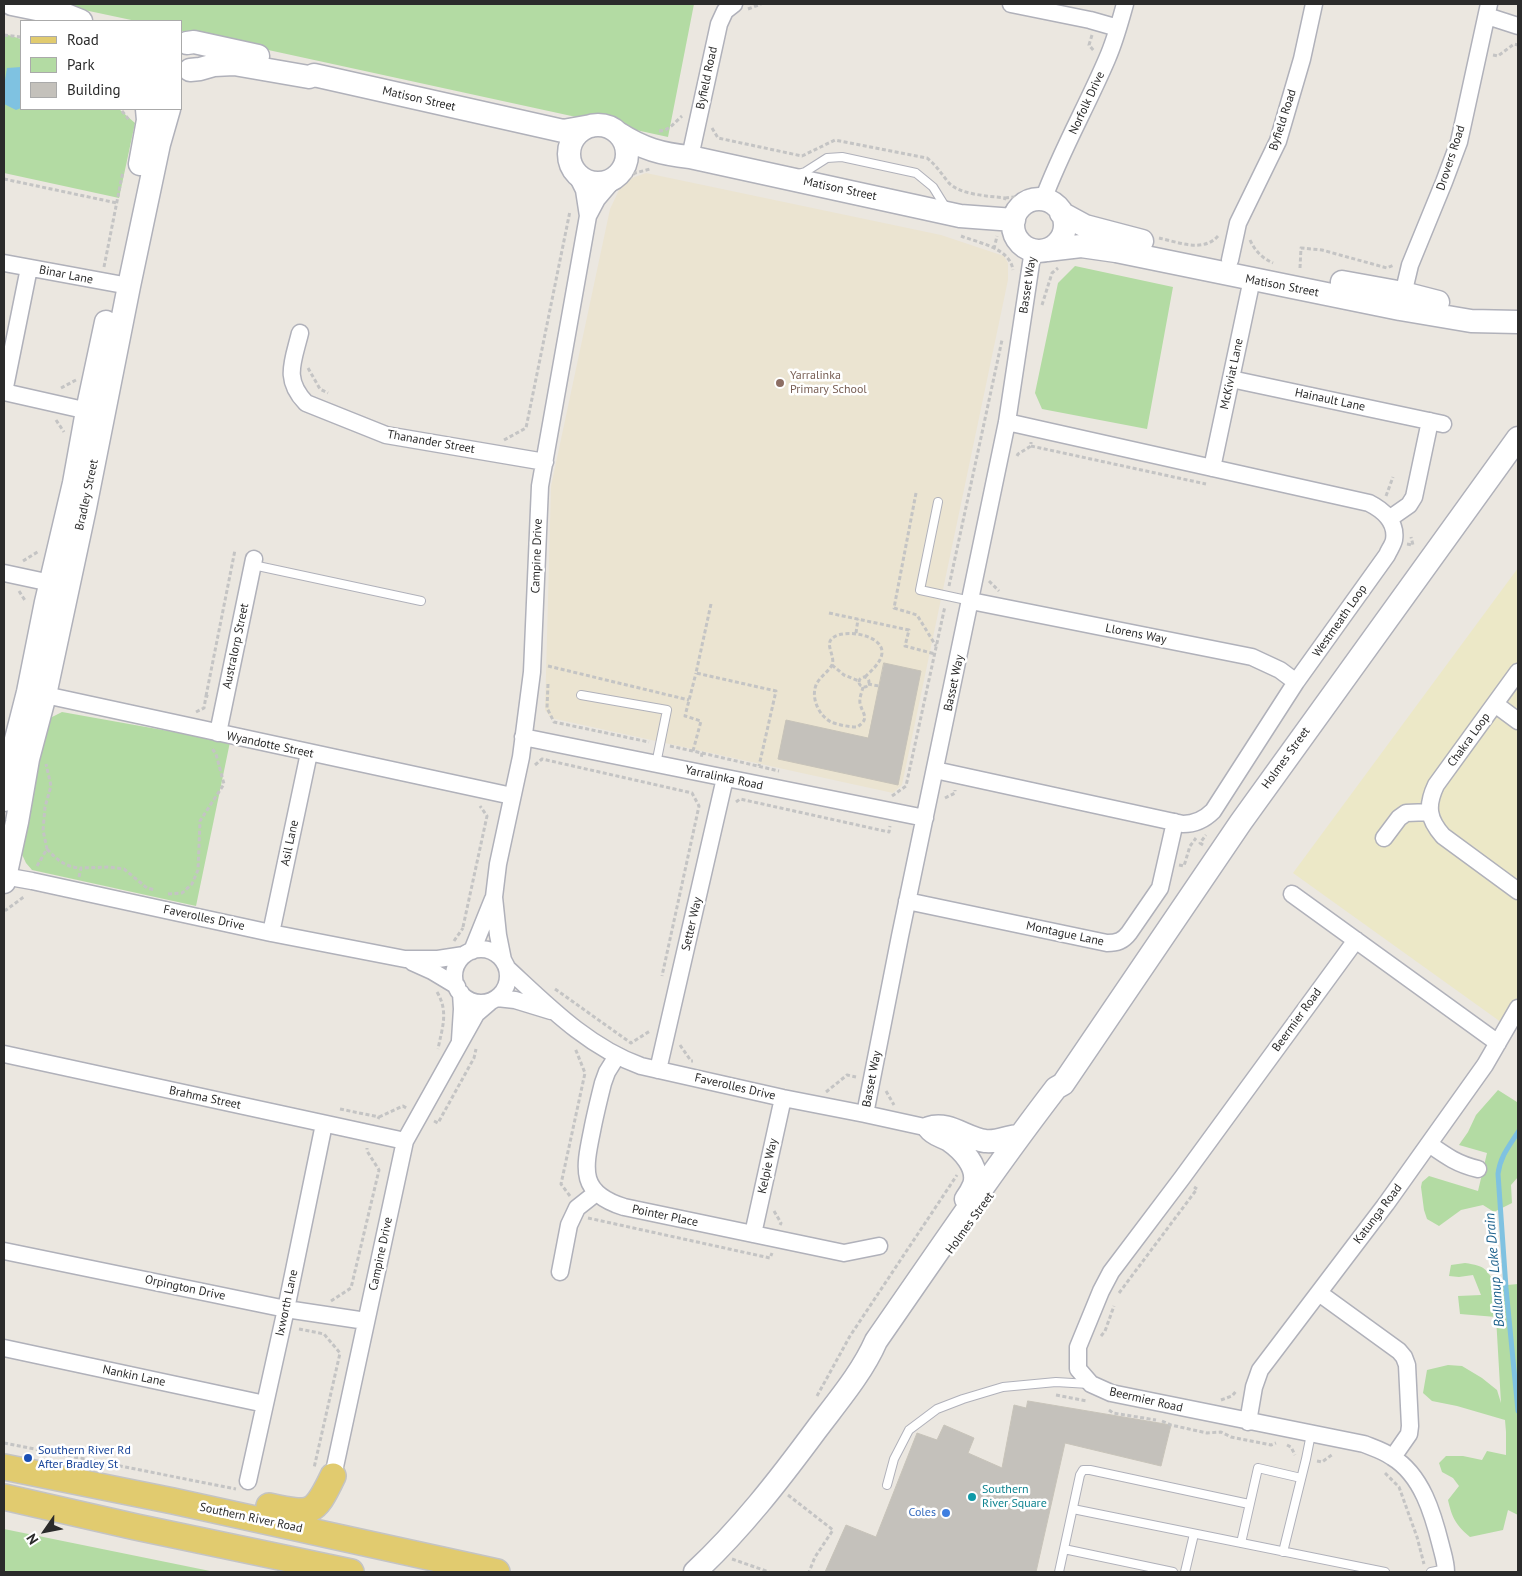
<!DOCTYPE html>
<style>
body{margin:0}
#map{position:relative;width:1522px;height:1576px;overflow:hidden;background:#ebe7e0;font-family:"PT Sans",sans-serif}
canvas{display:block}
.frame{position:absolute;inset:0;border:5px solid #2b2b2b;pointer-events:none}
.legend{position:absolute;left:20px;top:20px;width:162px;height:90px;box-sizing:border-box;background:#fff;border:1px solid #aaa;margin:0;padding:6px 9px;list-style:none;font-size:15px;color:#2b2b2b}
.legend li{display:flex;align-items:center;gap:10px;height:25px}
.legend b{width:25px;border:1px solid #aaa}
.north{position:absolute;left:20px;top:1506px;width:50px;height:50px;-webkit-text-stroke:4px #fff;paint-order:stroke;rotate:237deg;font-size:14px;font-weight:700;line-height:20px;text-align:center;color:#2b2b2b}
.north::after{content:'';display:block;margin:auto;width:18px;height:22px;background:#2b2b2b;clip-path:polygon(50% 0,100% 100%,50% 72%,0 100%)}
</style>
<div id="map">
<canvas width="1522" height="1576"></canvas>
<div class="frame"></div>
<ul class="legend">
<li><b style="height:6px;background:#e1cb6f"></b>Road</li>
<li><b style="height:14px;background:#b3dba3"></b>Park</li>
<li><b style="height:14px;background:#c4c1bb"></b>Building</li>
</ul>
<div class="north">N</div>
</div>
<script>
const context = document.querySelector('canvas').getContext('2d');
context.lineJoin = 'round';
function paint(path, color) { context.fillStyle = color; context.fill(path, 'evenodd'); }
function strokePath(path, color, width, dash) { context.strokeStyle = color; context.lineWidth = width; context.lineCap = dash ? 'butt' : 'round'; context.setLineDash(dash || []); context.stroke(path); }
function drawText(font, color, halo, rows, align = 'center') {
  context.font = font + ' "PT Sans",sans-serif'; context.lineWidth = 5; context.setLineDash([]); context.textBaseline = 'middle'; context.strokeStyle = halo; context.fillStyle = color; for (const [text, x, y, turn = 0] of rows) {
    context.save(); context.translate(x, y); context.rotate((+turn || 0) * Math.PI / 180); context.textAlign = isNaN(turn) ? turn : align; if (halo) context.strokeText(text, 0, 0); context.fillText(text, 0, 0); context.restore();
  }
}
paint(new Path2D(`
 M646 173 941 235 1004 256 1008 263V280L902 785 893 793 551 718 545 710 551 486 610 209 619 190 632 178Z`), '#ebe4d1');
paint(new Path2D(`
 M56 4H694L668 137 181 31V21H136Z
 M5 34 21 39V109H119L135 123 119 198 4 173V35Z
 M1075 266 1173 287 1147 429 1042 409 1035 393 1058 283Z
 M62 712 230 742 196 906 32 870 26 863 19 848 21 827 50 718Z
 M1498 1090 1517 1102V1106L1518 1107V1177L1511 1185 1512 1203 1494 1212 1483 1205 1461 1210 1439 1226 1427 1219 1424 1210 1421 1187 1422 1182 1429 1176 1478 1191 1487 1153 1459 1145 1468 1132 1476 1115Z
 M1465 1263C1486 1266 1486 1269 1497 1286L1518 1284V1515L1508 1510 1503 1530 1470 1537C1456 1525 1452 1518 1448 1500L1459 1486 1453 1478 1442 1472 1439 1463 1446 1456H1463L1482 1460 1487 1451 1506 1455V1432L1505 1420 1457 1406 1432 1401 1423 1393 1427 1370 1448 1365 1462 1366 1482 1378 1497 1390 1501 1403 1496 1317 1460 1314 1458 1296 1481 1295 1473 1275 1459 1277 1449 1276 1451 1265Z
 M4 1529 215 1572H4Z`), '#b3dba3');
paint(new Path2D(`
 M1518 568V1018L1512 1030 1293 873Z`), '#ece8c7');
paint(new Path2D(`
 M21 67V108L16 110 4 104V86L7 68Z`), '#7fc2e1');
strokePath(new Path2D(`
 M1518 1132C1509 1146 1500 1157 1498 1174L1506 1288 1518 1411`), '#7fc2e1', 5);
const building = new Path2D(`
 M884 663 921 671 898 785 778 759 786 720 868 738Z
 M1028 1401 1171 1425 1161 1466 1065 1443 1036 1572H825L846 1525 876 1537 917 1433 937 1440 944 1425 974 1438 968 1453 1002 1468 1014 1405 1026 1408Z`);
paint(building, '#c4c1bb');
strokePath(building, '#c7c3b9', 1);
const lane = new Path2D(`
 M798 174 805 172 827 158 842 157 916 173 933 187 946 208
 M938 502 920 590 971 601
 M253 565 421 601
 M581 695 667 710 656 764
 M887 1485 894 1459 909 1430 937 1409 963 1399 1003 1387 1056 1382 1089 1384
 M1073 1509 1385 1572
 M1241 1543 1258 1468 1301 1478
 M1064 1549 1173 1572
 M1283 1552 1306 1459 1311 1434
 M1059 1572 1080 1475 1083 1470H1090L1249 1504
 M1185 1572 1194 1534
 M1431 1572 1446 1569`);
const street = new Path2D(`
 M1011 4 1090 20 1118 28
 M1487 16 1518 26
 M690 157 719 24 725 11 734 4
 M575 172 584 190 588 216
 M1043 200C1061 151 1087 106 1107 59 1115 41 1120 22 1125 4
 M1230 260 1238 223 1278 141 1302 59 1314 4
 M4 263 129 286
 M1401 303 1410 265 1444 182 1459 142 1489 4
 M300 333C293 362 283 379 306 403L386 435 545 462
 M1231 379 1443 424
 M4 392 29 268
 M4 392 97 413
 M1212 468 1252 279
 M1389 519 1409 505 1414 497 1430 421
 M4 573 60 585
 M971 601 1252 657 1280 670 1296 682
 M1518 672 1436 785C1426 806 1428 819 1443 836L1518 891
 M36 693 512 796
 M1495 704 1518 721
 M218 733 254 559
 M523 737 925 818
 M935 770 1183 824C1195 824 1204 820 1213 811L1296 682 1387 555C1389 550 1393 545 1394 540 1397 522 1383 510 1369 503L1007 422
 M1384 838 1399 818 1406 813 1430 812
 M4 876 32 881 271 933 405 959H438L464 955
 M1292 894 1498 1043
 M907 901 1107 943C1117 943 1123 941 1129 933L1160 888 1175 822
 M271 933 309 753
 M1356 940 1182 1178 1111 1272 1101 1291 1078 1347V1369L1091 1384 1111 1393 1364 1444C1374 1448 1384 1451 1392 1457 1422 1475 1433 1514 1441 1546 1443 1554 1446 1563 1446 1572
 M454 976a27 27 0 1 1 54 0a27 27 0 1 1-54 0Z
 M472 951 493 899
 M503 960 498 935 494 897 498 864 521 757 532 672 540 486 588 216 597 199 614 179
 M412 962 432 971 457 986
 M507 968C548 1006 588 1047 641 1066L783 1098 865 1114 929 1128
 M497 998 515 1000 551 1011
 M460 1040 462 1009 461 993
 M4 1054 405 1141
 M617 1056 607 1072 603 1083C599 1099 595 1115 592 1131 584 1170 579 1193 624 1207L844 1253 879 1246
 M658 1070 725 778
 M865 1114 900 936 1007 422 1033 250
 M1429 1144C1446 1156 1457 1164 1478 1169
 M753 1234 783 1098
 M4 1251 286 1309 366 1321
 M560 1272 569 1225 577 1208 596 1193
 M1319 1293 1399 1351 1404 1357 1407 1365 1410 1426 1409 1434 1393 1457
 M4 1348 265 1404
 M1248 1422 1254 1387 1260 1370 1386 1204 1485 1065 1518 1008
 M333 1476 405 1141 476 1014 490 1002
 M248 1481 286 1309 324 1124`);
const secondary = new Path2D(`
 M12 4 66 15 81 21
 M187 43 194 42 258 56
 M190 70 200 69 214 65 234 64 309 77 314 75 563 131 591 126
 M569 154a29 29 0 1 1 58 0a29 29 0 1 1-58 0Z
 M618 133C643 149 661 154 690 157L960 216 1014 220
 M140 164 148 120 147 109
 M1013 225a26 26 0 1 1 52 0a26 26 0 1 1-52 0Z
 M1061 213 1085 226 1142 241
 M1047 250 1081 246 1116 251 1400 309 1471 321 1518 322
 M1342 282 1403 293 1438 302
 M4 800 12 755 28 692 46 602 74 483 87 411 106 322
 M4 882 17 822 28 759 45 695 85 508 129 286 159 144 169 109
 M966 1199C969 1195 972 1190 974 1185 980 1167 962 1149 949 1140 942 1136 934 1135 929 1128 948 1121 967 1139 985 1141 997 1143 1008 1136 1019 1136
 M695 1572C741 1529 779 1480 816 1430 837 1402 862 1373 876 1341 935 1256 993 1170 1056 1088L1063 1084 1241 822 1518 438`);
const primary = new Path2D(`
 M4 1467 173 1501 497 1572
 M4 1497 136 1527 351 1572
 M269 1506C311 1515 314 1516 333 1476`);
strokePath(lane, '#b0b1ba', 10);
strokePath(street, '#b0b1ba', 19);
strokePath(secondary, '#b0b1ba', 25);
strokePath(primary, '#c4c4c4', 28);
strokePath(new Path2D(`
 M748 9 761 4
 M4 35 21 37
 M1092 35 1089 45 1094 51
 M1493 55 1498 56 1514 44 1518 45
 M122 111 130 121
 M712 128 718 138 802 156 835 140 927 158C936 165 941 173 948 182 959 195 989 196 1005 198L1004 201
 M659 131C669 131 675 122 682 116
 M628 178 635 173 650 169
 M4 179 117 203
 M1005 198 1024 196 1029 190
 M961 236C979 243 1010 248 1013 270
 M1159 238C1178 242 1203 253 1218 236
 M1250 240C1255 251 1262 258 1273 263
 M994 249 997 236
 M104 267 123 171
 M1300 268 1301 248 1322 250 1387 268 1394 265
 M1042 305 1052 273 1058 268
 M308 368 320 389 328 393
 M61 388 76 380
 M56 420 64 432
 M504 440 526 428 570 211
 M1031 446 1206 484
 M1017 456 1018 454 1031 446V442
 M916 493 894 608 917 615 936 646
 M1386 496 1393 477
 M1407 544 1413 545 1411 537
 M23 561 39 551
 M989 581 999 591
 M949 586 1002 340
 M19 591 26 602
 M711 604 696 673 776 691 759 766
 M829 613 909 630 905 646 935 654
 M856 633 858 619
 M832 665 844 675 859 681
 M548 666 689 700
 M859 682a5 5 0 1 1 10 0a5 5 0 1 1-10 0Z
 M548 684 547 708 554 722 649 742
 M868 684 879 686
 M863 687C862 692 859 698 860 703 862 714 871 718 857 727 850 727 838 725 831 722 818 715 810 696 817 683 821 676 828 672 832 665 836 656 823 643 834 637 846 629 882 635 882 652 882 662 871 671 865 677
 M206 696 235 550
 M196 712 204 708 206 696 210 697
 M670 746 702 753 701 759
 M693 751 701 721 685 716 696 673
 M702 753 779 771
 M535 765 542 759 692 793 699 806 662 976
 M892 796 906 786 945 606
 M945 798 955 793V790
 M736 802 740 799 889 832 890 826
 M1203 845 1200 843 1206 835
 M47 849C57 860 65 867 81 868
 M1179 865 1184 866 1190 846 1196 838
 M37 866 47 849 43 830 45 807 51 786 46 764
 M79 877 81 868 109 867 124 869 147 888 155 890
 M168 894 182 893 192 884 198 870 200 821 224 784 216 754 211 747
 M4 910H6L25 896
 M463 927 487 816 480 806
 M454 941 463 928
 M555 989 631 1043 650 1031
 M437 992C449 1012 442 1028 438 1049
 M680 1045 691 1061H693
 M886 1091 894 1105
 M826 1092 847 1075 856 1077
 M340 1109 379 1117 378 1119
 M379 1117 403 1106 408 1109
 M434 1121 438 1123 474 1058 476 1049
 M570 1196 561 1184 585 1073 575 1048
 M774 1211 781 1223 780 1225
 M588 1218 770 1258 772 1253
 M1119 1293 1197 1189 1194 1187
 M331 1301 351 1288 379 1170 367 1151V1148
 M299 1329 324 1334 340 1353 314 1468
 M1101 1336 1105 1331 1114 1306
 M1056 1395 1087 1401
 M817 1396 850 1336 957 1175
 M1221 1400 1232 1396 1237 1390
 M1109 1410 1113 1413 1156 1420
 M1162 1421 1171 1425 1207 1433 1221 1432 1231 1437 1271 1445 1276 1443
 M4 1443 236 1489
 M1287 1445 1291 1447 1295 1455
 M1317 1461 1322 1462 1333 1454
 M1385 1473 1399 1487 1417 1537 1424 1564
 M788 1495 833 1530 815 1557 809 1572
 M732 1559 769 1572`), '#c4c4c4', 3, [4, 2.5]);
strokePath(lane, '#fff', 8);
strokePath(street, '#fff', 16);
strokePath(secondary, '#fff', 22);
strokePath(primary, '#e1cb6f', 25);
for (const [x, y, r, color] of [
 [780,383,5,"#8d6e63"],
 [28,1458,5,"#1a4fb4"],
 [972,1497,5,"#0f9aa8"],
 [946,1513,5,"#3f7fe0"]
]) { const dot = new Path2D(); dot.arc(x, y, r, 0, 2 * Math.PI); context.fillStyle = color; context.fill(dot); strokePath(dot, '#fff', 2); }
drawText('12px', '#2b2b2b', '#fff', [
 ["Byfield Road",707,78,-78],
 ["Matison Street",419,99,13],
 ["Norfolk Drive",1087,103,-65],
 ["Byfield Road",1283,120,-72],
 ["Drovers Road",1451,158,-72],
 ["Matison Street",840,189,12],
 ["Binar Lane",66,275,11],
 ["Basset Way",1028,285,-81],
 ["Matison Street",1282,286,11],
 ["McKiviat Lane",1232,374,-78],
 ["Hainault Lane",1330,400,12],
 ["Thanander Street",431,442,10],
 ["Bradley Street",87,495,-78],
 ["Campine Drive",537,556,-88],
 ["Westmeath Loop",1340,621,-55],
 ["Llorens Way",1136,634,11],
 ["Australorp Street",236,646,-78],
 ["Basset Way",954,683,-78],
 ["Chakra Loop",1469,740,-54],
 ["Wyandotte Street",270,745,12],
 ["Holmes Street",1286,758,-54],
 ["Yarralinka Road",724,778,12],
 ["Asil Lane",290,843,-78],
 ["Faverolles Drive",204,918,12],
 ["Setter Way",692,924,-77],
 ["Montague Lane",1065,934,12],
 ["Beermier Road",1297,1020,-54],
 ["Basset Way",872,1079,-79],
 ["Faverolles Drive",735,1087,13],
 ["Brahma Street",205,1098,12],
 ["Kelpie Way",768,1166,-78],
 ["Katunga Road",1378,1214,-53],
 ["Pointer Place",665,1216,12],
 ["Holmes Street",970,1223,-54],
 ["Campine Drive",381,1254,-78],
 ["Orpington Drive",185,1288,12],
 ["Ixworth Lane",287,1303,-78],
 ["Nankin Lane",134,1376,12],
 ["Beermier Road",1146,1400,13],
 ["Southern River Road",251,1518,12]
]);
drawText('12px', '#785e54', '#fff', [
 ["Yarralinka",790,376],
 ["Primary School",790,390]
], 'left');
drawText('12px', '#164399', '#fff', [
 ["Southern River Rd",38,1451],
 ["After Bradley St",38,1465]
], 'left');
drawText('12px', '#0d838f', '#fff', [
 ["Southern",982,1490],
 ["River Square",982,1504]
], 'left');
drawText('12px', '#366cbe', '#fff', [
 ["Coles",936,1513]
], 'right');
drawText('italic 14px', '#1e628d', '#fff', [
 ["Ballanup Lake Drain",1495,1270,-95]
]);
</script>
